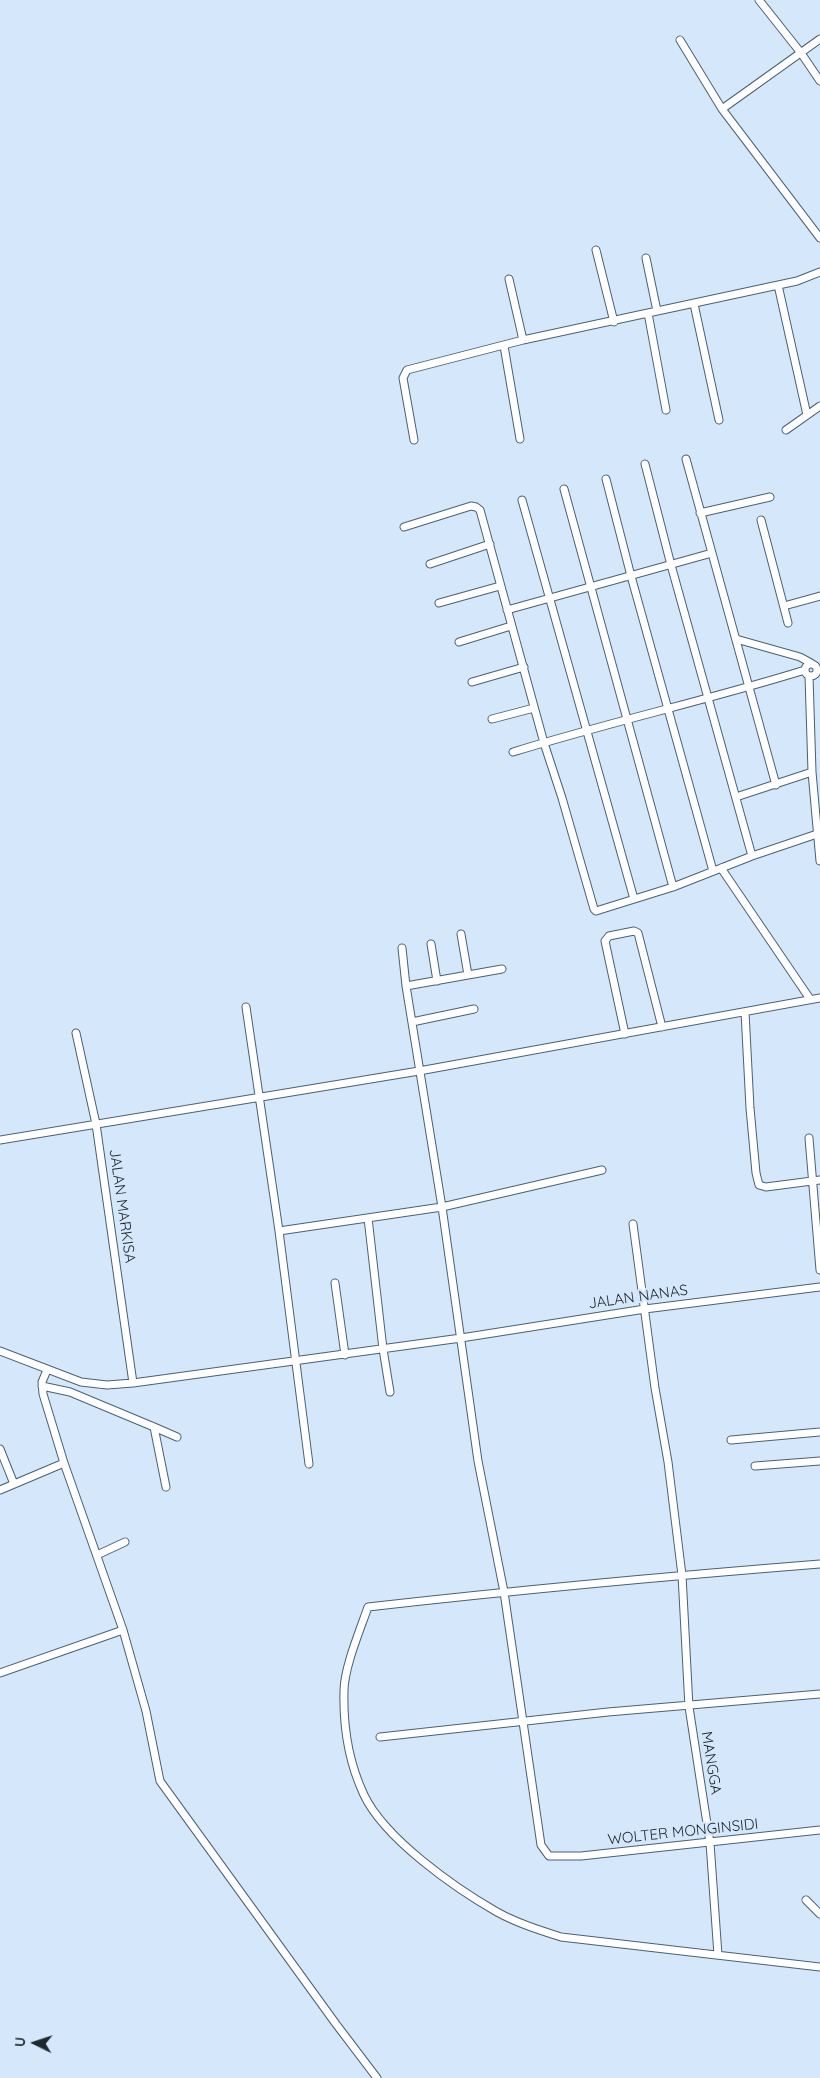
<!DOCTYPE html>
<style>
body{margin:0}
#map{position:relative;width:820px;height:2078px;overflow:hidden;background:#d5e8fb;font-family:Quicksand,sans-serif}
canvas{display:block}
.north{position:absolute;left:10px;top:2018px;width:50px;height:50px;-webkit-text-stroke:4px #d5e8fb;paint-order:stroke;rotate:274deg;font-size:14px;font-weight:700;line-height:20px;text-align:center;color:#1e2830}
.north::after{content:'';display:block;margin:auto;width:18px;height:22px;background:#1e2830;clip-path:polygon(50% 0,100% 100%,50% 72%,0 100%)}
</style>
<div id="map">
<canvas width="820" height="2078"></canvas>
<div class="north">U</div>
</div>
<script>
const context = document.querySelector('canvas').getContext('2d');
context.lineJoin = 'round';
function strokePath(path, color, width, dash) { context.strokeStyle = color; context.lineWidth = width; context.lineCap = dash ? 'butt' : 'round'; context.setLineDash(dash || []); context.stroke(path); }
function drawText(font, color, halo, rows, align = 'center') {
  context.font = font + ' Quicksand,sans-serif'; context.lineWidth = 4.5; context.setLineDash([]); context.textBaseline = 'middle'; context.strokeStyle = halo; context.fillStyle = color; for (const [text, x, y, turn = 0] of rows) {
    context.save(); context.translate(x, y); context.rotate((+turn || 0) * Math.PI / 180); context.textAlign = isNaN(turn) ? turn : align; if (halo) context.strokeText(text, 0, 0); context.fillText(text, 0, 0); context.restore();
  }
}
const minor = new Path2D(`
 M759 0 801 53 820 81
 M680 40 722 109 820 238
 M722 109 820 39
 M596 250 614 322
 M646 258 657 311
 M509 279 523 340
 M778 285 807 415
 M694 304 719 420
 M504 346 520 439
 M666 410 648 313 797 281 820 272
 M786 430 820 406
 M414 440 403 378 407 370 523 340 648 313
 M686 459 776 785
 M606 479 631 576 713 871
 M564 489 673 887
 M522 500 634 899
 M700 513 770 497
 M761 520 788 623
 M404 527 471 506 476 507 480 510 544 743 562 798 594 909 596 911 673 887 752 856 671 565 645 464
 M430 564 490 544
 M439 603 500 586
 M784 606 820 596
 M507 610 712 553
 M736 639 800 657 811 663
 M459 642 511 626
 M805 670a6 6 0 1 1 12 0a6 6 0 1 1-12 0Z
 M809 676 812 772 820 861
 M472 682 524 667
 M492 719 534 708
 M513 752C610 722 708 700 805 670
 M736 797 812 772
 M752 856 817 834
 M721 868 810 999
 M461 934 468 975
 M431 944 437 981
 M402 948 406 986 442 1207 478 1461 504 1592 541 1845 549 1856H581L820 1830
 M406 986 502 969
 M246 1007 279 1231 309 1464
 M745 1012 750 1108 756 1173 759 1185 766 1187 820 1180
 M412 1022 474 1009
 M76 1033 96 1124 133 1383
 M625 1034 605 941 609 936 634 931 638 933 662 1027
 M809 1138 820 1270
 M0 1140 419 1071 820 998
 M368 1218 383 1349 390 1392
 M633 1224 655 1388 668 1462 682 1575 689 1707 710 1843 718 1955
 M279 1231 442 1207 602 1170
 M335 1283 345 1355
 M0 1351 81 1382 107 1385 133 1383 461 1338 645 1309 820 1287
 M47 1370 42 1382 43 1394 64 1463 123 1630 146 1711 160 1781 336 2024 377 2078
 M42 1386 70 1392 154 1427 166 1487
 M154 1427 177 1437
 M731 1440 820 1432
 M0 1449 14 1484
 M755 1466 820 1461
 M0 1490 64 1463
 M97 1555 125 1542
 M820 1564C669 1576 518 1590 368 1607 360 1630 344 1668 344 1691 343 1727 349 1763 364 1795 385 1839 455 1888 497 1912 517 1923 539 1930 561 1937L820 1967
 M0 1673 123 1630
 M380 1737 608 1712 820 1694
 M806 1900 820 1914`);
strokePath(minor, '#4b6074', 9);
strokePath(minor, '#fff', 7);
drawText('15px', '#1e2830', '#d5e8fb', [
 ["JALAN MARKISA",122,1206,82],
 ["JALAN NANAS",638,1297,-8],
 ["MANGGA",711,1763,81],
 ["WOLTER MONGINSIDI",683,1832,-6]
]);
</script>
